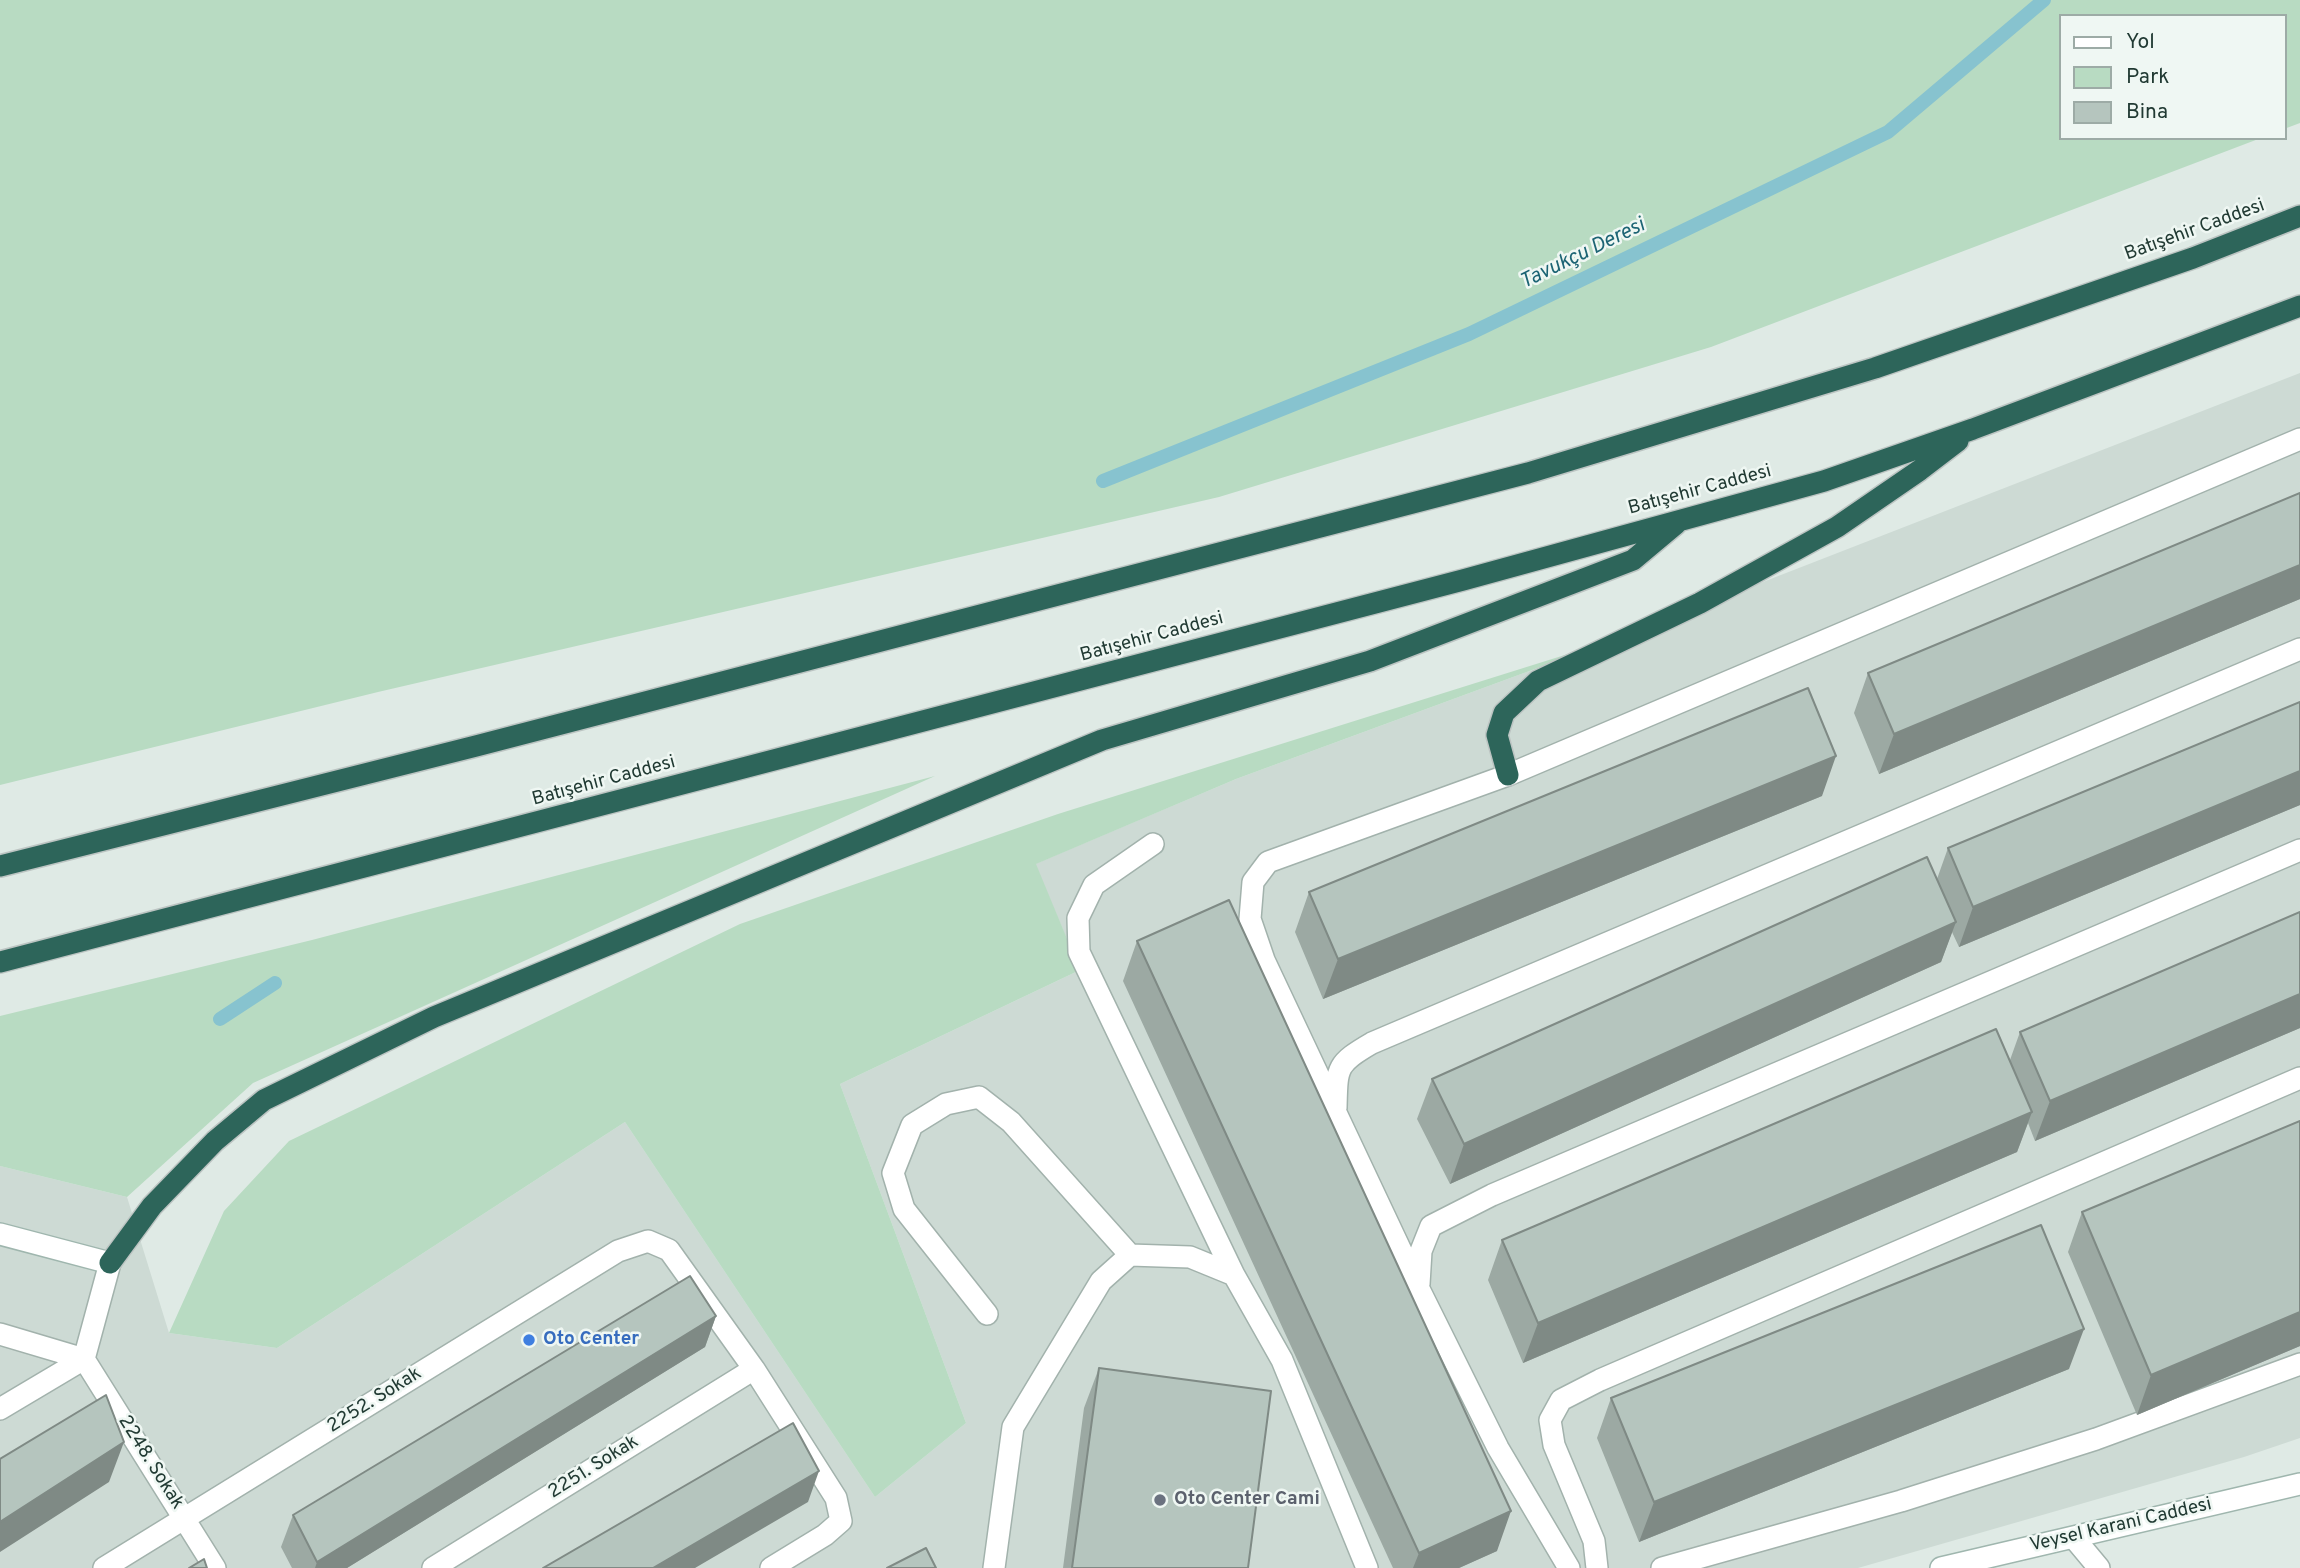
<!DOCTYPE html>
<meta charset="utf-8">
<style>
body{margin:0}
#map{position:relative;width:2300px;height:1568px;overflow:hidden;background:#dfeae5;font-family:Overpass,sans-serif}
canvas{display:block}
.legend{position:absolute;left:2059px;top:14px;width:228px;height:126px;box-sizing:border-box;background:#eff7f3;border:2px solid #9daba6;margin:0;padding:9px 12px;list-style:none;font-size:21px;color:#213a33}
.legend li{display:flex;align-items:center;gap:14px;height:35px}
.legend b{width:35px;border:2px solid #9daba6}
</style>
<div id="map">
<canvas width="2300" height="1568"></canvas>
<ul class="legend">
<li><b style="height:9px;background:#fff"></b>Yol</li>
<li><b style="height:19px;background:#b8dbc2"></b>Park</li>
<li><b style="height:19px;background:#b5c5be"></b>Bina</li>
</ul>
</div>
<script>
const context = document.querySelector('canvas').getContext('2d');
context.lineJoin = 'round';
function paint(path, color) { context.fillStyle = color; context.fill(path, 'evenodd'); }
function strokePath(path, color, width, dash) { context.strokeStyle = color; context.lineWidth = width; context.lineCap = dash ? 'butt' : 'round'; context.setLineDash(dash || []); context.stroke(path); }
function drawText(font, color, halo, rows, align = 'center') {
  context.font = font + ' Overpass,sans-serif'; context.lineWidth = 5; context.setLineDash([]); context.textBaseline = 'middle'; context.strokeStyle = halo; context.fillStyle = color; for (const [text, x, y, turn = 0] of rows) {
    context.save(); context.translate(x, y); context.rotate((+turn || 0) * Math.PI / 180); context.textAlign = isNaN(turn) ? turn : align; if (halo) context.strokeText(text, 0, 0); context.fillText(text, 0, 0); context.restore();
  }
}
paint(new Path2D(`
 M2300 373V1438L2244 1457 1858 1568H0V1166L127 1197 169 1333 277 1348 625 1122 875 1497 966 1423 840 1084 1080 970 1035 864 1236 779 1619 638Z`), '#cddad4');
paint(new Path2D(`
 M0 0H2300V123L2284 129V16H2060V138H2261L1711 347 1219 497 378 692 0 785Z
 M1619 638 1236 779 1036 864 1080 970 840 1084 966 1423 875 1497 625 1122 277 1348 169 1333 224 1211 289 1141 740 924 1058 814Z
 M935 776 253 1083 127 1197 0 1166V1016L312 940Z`), '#b8dbc2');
strokePath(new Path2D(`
 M1103 481 1469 334 1888 132 2044 0
 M220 1019 275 983`), '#87c3cf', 14);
const lane = new Path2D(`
 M1153 844 1094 885 1078 918 1079 952 1234 1275
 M1336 1108C1337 1067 1336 1064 1372 1043L2300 649
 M1419 1284 1421 1251 1431 1226 1492 1195 2300 850
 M987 1314 904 1209 893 1173 912 1125 946 1104 979 1097 1011 1122 1130 1255
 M994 1568 1013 1427 1101 1281 1130 1255 1190 1257 1234 1275 1282 1360 1367 1568
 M1569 1568 1498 1448 1419 1289 1264 960 1250 919 1253 882 1268 862 1508 775 2300 439
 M1597 1568 1594 1541 1554 1445 1550 1420 1561 1400 1600 1380 2300 1078
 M1662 1568 1901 1501 2096 1439 2300 1364`);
const street = new Path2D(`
 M0 1334 84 1359
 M84 1359 215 1568
 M84 1359 110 1263
 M0 1409 84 1359
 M2074 1538 2099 1568
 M104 1568 618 1251 648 1241 669 1250 754 1369 836 1498 841 1521 825 1535 771 1568
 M433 1568 754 1369`);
const secondary = new Path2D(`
 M0 1234 110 1263
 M1941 1568 2300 1484`);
const highway = new Path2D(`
 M1508 775 1497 735 1504 713 1538 681 1700 603 1837 527 1920 470 1958 441
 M0 866 476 746 1528 473 1875 368 2193 258 2300 216
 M0 962 1463 580 1824 481 1973 429 2300 306
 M110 1263 152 1206 215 1141 264 1100 434 1017 1102 740 1370 661 1633 560 1676 524`);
strokePath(lane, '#a2b2ac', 24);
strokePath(street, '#a2b2ac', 24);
strokePath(secondary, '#9fb6ae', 24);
strokePath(highway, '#bcc4c2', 24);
strokePath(lane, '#fff', 21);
strokePath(street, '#fff', 21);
strokePath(secondary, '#fff', 21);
strokePath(highway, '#2d655a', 21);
paint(new Path2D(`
 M2300 493V599L1879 774 1854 713 1868 673Z
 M2300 702V805L1959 947 1952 932 1941 962 1450 1184 1417 1119 1432 1079 1937 879 1948 848Z
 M1822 796 1323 999 1295 932 1309 892Z
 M2300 912V1028L2035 1141 2028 1123 2017 1152 1523 1363 1488 1280 1502 1240 2010 1060 2020 1032Z
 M1137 941 1497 1551 1459 1568H1393L1123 981Z
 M2300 1121V1346L2137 1415 2068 1252 2082 1212Z
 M716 1316 705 1347 347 1568H292L281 1547 293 1515Z
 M1099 1368 1248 1568H1063L1084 1408Z
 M2069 1369 1639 1542 1597 1438 1611 1398Z`), '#9ca9a3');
paint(new Path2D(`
 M2300 565V599L1879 774 1894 734Z
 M1836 756 1822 796 1323 999 1338 959Z
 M2300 771V805L1959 947 1973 907Z
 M1956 922 1941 962 1450 1184 1464 1144Z
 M2300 994V1028L2035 1141 2050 1101Z
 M2032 1112 2017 1152 1523 1363 1538 1323Z
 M2300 1312V1346L2137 1415 2151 1375Z
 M716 1316 705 1347 347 1568H315L317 1562Z
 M2084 1329 2069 1369 1639 1542 1654 1502Z
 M124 1442 109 1482 0 1552V1522Z
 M819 1471 808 1502 695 1568H653Z
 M1511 1511 1497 1551 1459 1568H1413L1419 1553Z`), '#7f8a85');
const building = new Path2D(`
 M2300 493V565L1894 734 1868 673Z
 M1808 688 1836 756 1338 959 1309 892Z
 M2300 702V771L1973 907 1948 848Z
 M1927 857 1956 922 1464 1144 1432 1079Z
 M1229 900 1511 1511 1419 1553 1137 941Z
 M2300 912V994L2050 1101 2020 1032Z
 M1996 1029 2032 1112 1538 1323 1502 1240Z
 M2300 1121V1312L2151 1375 2082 1212Z
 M2041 1225 2084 1329 1654 1502 1611 1398Z
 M690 1276 716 1316 317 1562 293 1515Z
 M1099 1368 1271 1391 1248 1568H1072Z
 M106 1395 124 1442 0 1522V1459Z
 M793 1423 819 1471 653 1568H543Z
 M926 1548 936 1568H887Z
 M204 1559 207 1568H189Z`);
paint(building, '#b5c5be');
strokePath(building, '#7f8a85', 2);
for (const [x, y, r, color] of [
 [529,1340,7,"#3f7fe0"],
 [1160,1500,7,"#6b7280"]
]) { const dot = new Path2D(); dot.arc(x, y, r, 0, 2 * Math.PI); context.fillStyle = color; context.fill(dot); strokePath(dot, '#eff7f3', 2.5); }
drawText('19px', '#213a33', '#eff7f3', [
 ["Batışehir Caddesi",2195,231,-20],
 ["Batışehir Caddesi",1700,491,-15],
 ["Batışehir Caddesi",1152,638,-15],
 ["Batışehir Caddesi",604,782,-15],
 ["2252. Sokak",375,1401,-32],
 ["2248. Sokak",150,1463,58],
 ["2251. Sokak",594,1468,-32],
 ["Veysel Karani Caddesi",2121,1526,-13]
]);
drawText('bold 19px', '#366cbe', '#eff7f3', [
 ["Oto Center",543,1340]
], 'left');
drawText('bold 19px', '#5b616d', '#eff7f3', [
 ["Oto Center Cami",1174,1500]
], 'left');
drawText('italic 21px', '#1c6474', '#eff7f3', [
 ["Tavukçu Deresi",1583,255,-26]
]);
</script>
